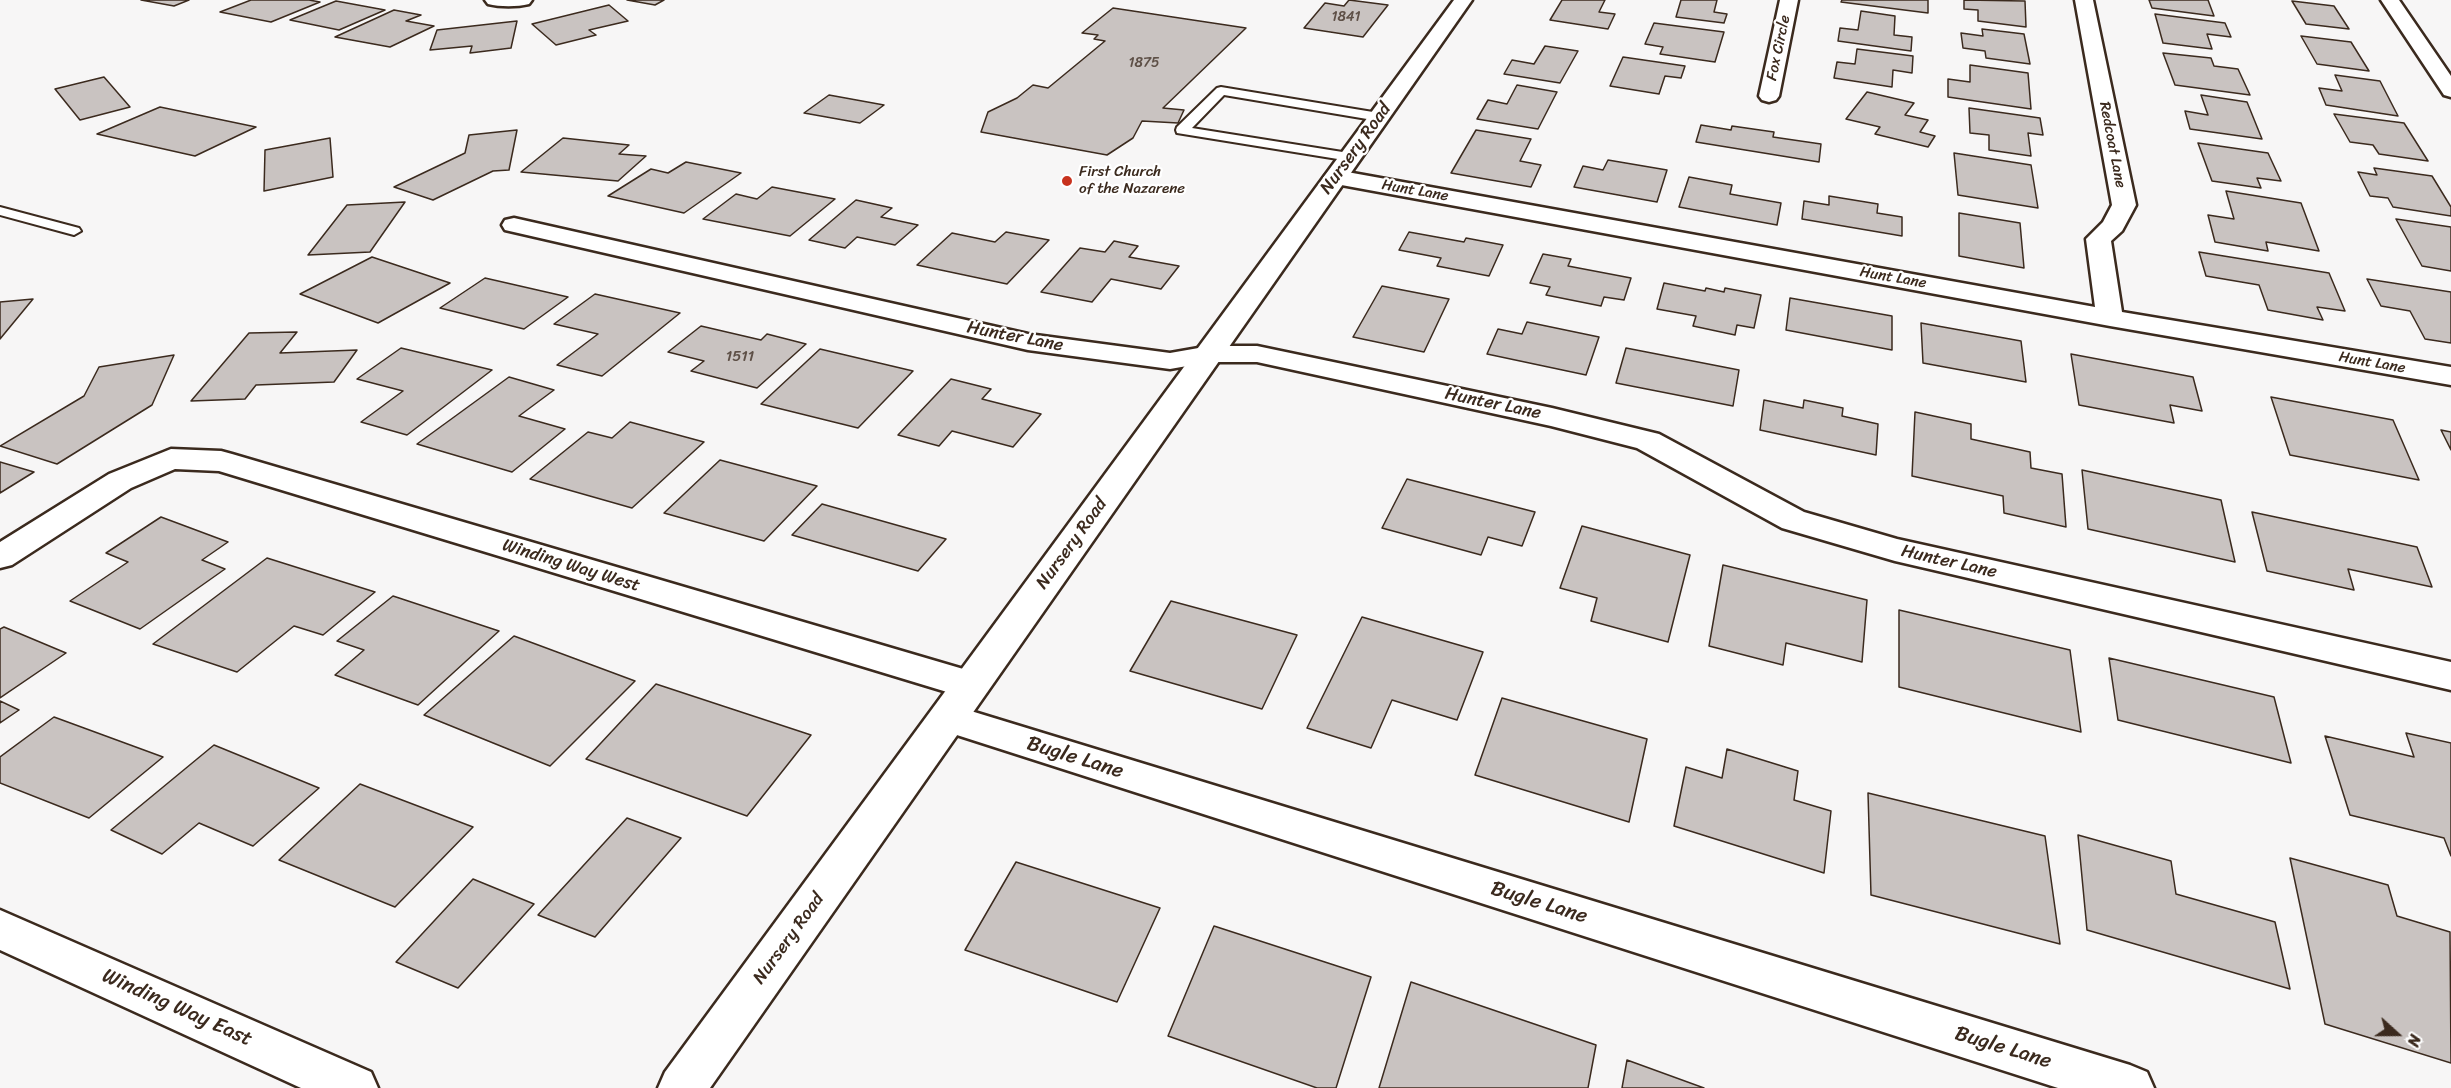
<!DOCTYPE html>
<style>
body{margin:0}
#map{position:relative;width:2451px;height:1088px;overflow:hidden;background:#f7f6f6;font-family:Sriracha,sans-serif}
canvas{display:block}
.north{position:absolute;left:2367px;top:1004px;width:60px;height:60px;-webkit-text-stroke:4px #fff;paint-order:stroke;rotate:111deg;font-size:16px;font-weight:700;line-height:24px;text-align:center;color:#3b2a1e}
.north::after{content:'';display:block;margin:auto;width:21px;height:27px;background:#3b2a1e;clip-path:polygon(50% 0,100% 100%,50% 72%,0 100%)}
</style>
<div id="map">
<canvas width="2451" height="1088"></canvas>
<div class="north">N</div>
</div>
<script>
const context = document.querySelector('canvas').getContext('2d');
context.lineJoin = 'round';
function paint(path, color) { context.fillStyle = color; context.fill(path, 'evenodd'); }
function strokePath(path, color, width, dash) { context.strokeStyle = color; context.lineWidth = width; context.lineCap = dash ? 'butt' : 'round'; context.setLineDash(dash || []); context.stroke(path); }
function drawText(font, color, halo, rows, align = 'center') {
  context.font = font + ' Sriracha,sans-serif'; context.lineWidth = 4.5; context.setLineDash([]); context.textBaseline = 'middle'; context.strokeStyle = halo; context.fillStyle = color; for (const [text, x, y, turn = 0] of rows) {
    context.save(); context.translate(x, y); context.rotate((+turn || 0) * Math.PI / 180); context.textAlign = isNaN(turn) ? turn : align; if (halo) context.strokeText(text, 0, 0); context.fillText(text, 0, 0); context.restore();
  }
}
const building = new Path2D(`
 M141 0H189L174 6Z
 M251 0H309L320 2 271 22 220 12Z
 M627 0H664L655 5Z
 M1349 0 1388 5 1363 37 1304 28 1325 3 1344 6Z
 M1562 0H1605L1599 12 1615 14 1608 29 1550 20Z
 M1681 0H1717L1714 12 1727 14 1724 23 1676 17Z
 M1842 0H1928V13L1841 2Z
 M1964 0 2025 1 2026 27 1978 21V10L1964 9Z
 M2149 0H2208L2214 16 2152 8Z
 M336 1 385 10 339 30 290 20Z
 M2292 1 2334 6 2349 29 2306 24Z
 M609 5 628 21 589 30 596 35 556 45 532 24Z
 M1113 8 1246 28 1163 108 1184 110 1178 123 1142 121 1133 138 1107 155 981 132 988 112 1017 98 1033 85 1048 88 1105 41 1094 39 1098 35 1082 33Z
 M394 10 421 15 406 21 434 26 390 47 335 37Z
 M1861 11 1895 16 1894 35 1912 37 1911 51 1838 41 1840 28 1858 30Z
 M2155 14 2225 23 2231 37 2207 34 2212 49 2163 43Z
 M517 21 511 48 470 53 472 46 430 50 437 30Z
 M1654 23 1724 32 1715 62 1660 54 1663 47 1645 44Z
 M1982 29 2024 34 2030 64 1986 58 1985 51 1963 48 1961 33 1983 36Z
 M2301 36 2351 42 2369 71 2317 64Z
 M1545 46 1578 51 1560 83 1504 74 1512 60 1534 64Z
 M1857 49 1913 56 1912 73 1893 70 1892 87 1834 78 1837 62 1855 64Z
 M2163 53 2211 58 2214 66 2238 69 2250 95 2175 85Z
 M1623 57 1685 66 1681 78 1665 76 1659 94 1610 86Z
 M1970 65 2028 73 2031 109 1948 97V79L1970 82Z
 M2335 75 2380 81 2398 116 2326 105 2319 88 2342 91Z
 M104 77 130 107 80 120 55 89Z
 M1517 85 1557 92 1538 129 1477 119 1488 100 1507 104Z
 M1867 92 1914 103 1905 115 1928 120 1920 132 1935 136 1928 147 1875 134 1880 127 1846 119Z
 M829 95 884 105 860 123 804 113Z
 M2201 95 2247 102 2262 139 2190 129 2185 111 2208 115Z
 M160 107 256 127 195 156 97 134Z
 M1969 108 2040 118 2043 135 2028 133 2031 156 1989 150V135L1970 133Z
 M2334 114 2404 123 2428 161 2379 154 2373 145 2350 142Z
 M1701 125 1731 130 1732 126 1774 132 1773 137 1821 144 1819 162 1696 142Z
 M517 130 509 170 493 171 433 200 394 187 465 153 469 135Z
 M1476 130 1531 139 1520 161 1541 165 1531 187 1451 173Z
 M330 138 333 177 264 191 265 150Z
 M563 138 629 145 619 154 646 156 618 181 521 172Z
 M2198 143 2268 153 2281 181 2257 178 2261 188 2212 181Z
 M1954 153 2031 165 2038 208 1958 195Z
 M1608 160 1667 170 1657 202 1574 187 1583 166 1603 170Z
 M686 162 741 173 684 213 608 196 651 169 668 173Z
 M2374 168 2432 176 2451 207V216L2393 207 2388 198 2370 196 2358 172 2377 175Z
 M1689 177 1732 185 1730 194 1781 203 1777 225 1679 207Z
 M772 187 835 199 790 236 703 219 736 194 757 199Z
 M2226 191 2301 203 2319 251 2266 242 2268 251 2215 242 2208 215 2234 219Z
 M1829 196 1878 204 1877 213 1902 217V236L1802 219 1804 201 1829 205Z
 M856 200 892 208 881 217 918 225 895 245 857 237 845 248 809 240Z
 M405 202 370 252 308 255 347 205Z
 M1959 213 2020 223 2024 268 1959 256Z
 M2396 219 2451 227V271L2422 266Z
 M1006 232 1049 240 1007 284 917 265 952 233 995 242Z
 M1409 232 1464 242 1466 238 1503 245 1489 276 1437 266 1441 258 1399 250Z
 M1114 241 1138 246 1129 257 1179 266 1161 289 1111 279 1092 302 1041 292 1080 248 1105 252Z
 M2199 252 2329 273 2345 311 2317 307 2323 320 2268 310 2259 285 2206 276Z
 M1543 254 1571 259 1568 266 1631 278 1624 300 1604 297 1601 306 1546 295 1550 287 1530 283Z
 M372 257 450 283 378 323 300 294Z
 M485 278 568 297 524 329 440 308Z
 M2367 279 2451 292V343L2425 339 2410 311 2381 306Z
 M1664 283 1705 291 1706 288 1724 292 1725 288 1761 295 1754 328 1737 325 1735 335 1693 326 1696 316 1657 309Z
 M1382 286 1449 299 1424 352 1353 337Z
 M595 294 680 313 602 376 557 365 598 334 554 324Z
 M1790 298 1892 316V350L1786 330Z
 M33 299 0 339V302Z
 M1527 322 1599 337 1586 375 1487 354 1498 329 1522 334Z
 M1921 323 2021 341 2026 382 1923 363Z
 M701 326 761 340 767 334 806 344 757 388 691 371 704 361 668 352Z
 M297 332 280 353 357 350 334 382 256 385 245 399 191 401 249 333Z
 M401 348 492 370 407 435 361 422 403 391 357 379Z
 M1626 348 1739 370 1733 406 1616 383Z
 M820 349 913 371 858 428 761 404Z
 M2071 354 2193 377 2202 411 2170 405 2174 423 2079 405Z
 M174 355 152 405 57 464 0 446 84 396 99 367Z
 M509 377 554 390 519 416 565 429 512 472 417 444Z
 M951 379 991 389 982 399 1041 414 1013 447 952 431 939 446 898 435Z
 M2271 397 2393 420 2419 480 2290 455Z
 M1764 400 1803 408 1804 400 1843 408 1842 416 1878 424 1876 455 1760 430Z
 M1915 412 1971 424V439L2030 452 2031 468 2062 474 2066 527 2004 513 2003 496 1912 476Z
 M630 422 704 442 632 508 530 479 588 432 612 438Z
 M2441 430 2451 432V450Z
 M720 460 817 486 764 541 664 513Z
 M0 462 34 472 0 493Z
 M2082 470 2221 500 2235 562 2088 529Z
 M1407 479 1535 512 1522 546 1488 537 1481 555 1382 528Z
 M822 504 914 530 946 539 918 571 792 535Z
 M2252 512 2417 547 2432 587 2348 569 2354 590 2267 571Z
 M161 517 228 542 202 560 225 569 140 629 70 601 128 562 106 553Z
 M1582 526 1690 555 1668 642 1591 621 1597 598 1560 588Z
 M267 558 375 592 323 635 294 626 237 672 153 644Z
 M1723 565 1867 600 1862 662 1786 643 1783 665 1709 646Z
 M393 596 499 631 418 705 335 675 364 650 337 641Z
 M1171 601 1297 635 1262 709 1130 671Z
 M1899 610 2070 650 2081 732 1899 687Z
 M1362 617 1483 652 1457 720 1392 700 1371 748 1307 728Z
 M4 627 66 653 0 698V629Z
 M514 636 635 681 550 766 424 715Z
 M2109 658 2274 697 2291 763 2118 720Z
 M656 684 811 735 747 816 586 759Z
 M1502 698 1647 739 1629 822 1475 775Z
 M0 701 19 710 0 723Z
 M54 717 163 757 89 818 0 783V757Z
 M2406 733 2451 743V856L2444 838 2350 815 2325 736 2414 757Z
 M214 745 319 788 253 846 199 823 162 854 111 830Z
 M1727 749 1798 771 1794 800 1831 811 1824 873 1674 826 1686 767 1722 778Z
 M360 784 473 827 395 907 279 860Z
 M1868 793 2045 836 2060 944 1871 895Z
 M627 818 681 838 595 937 538 915Z
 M2078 835 2171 861 2176 894 2275 922 2290 989 2087 930Z
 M2290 858 2388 885 2397 916 2450 932 2451 1063 2325 1024Z
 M1016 862 1160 908 1117 1002 965 950Z
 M473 879 534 904 458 988 396 962Z
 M1214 926 1371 977 1336 1088H1317L1168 1036Z
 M1411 982 1596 1045 1588 1088H1379Z
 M1627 1060 1704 1088H1622Z`);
paint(building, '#c9c3c1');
strokePath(building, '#3b2a1e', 1.5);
const lane = new Path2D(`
 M1221 87 1379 113 1385 117 1379 121 1224 95 1192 128 1355 154 1357 157 1355 160 1350 161 1177 133 1176 130 1177 127 1217 88Z
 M0 207 79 228 81 231 74 235 0 215Z`);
const street = new Path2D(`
 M485 0H532L529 4C517 7 500 7 488 4Z
 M1780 0H1798L1779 96 1776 100 1769 102 1762 100 1759 96Z
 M2075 0H2093L2136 205 2122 231 2111 241 2122 312 2451 367V385L2110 326 1336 184 1328 182 1324 177 1328 172 1336 170 2095 307 2086 239 2103 222 2112 205Z
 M2381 0H2399L2451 76V97L2444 95Z
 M514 218 1028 334 1170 353 1210 346H1257L1552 408 1659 434 1804 512 1897 539 2451 662V690L1895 561 1782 528 1637 448 1551 426 1257 362H1210L1170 369 1028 350 505 230 502 225 505 220Z
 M171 449 221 451 232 454 970 671 983 675 988 685 983 695 970 699 219 471 175 469 131 488 12 565 0 568V542L109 474Z
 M948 704 2130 1065 2147 1072 2154 1088H2058L935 728 929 718 935 708Z
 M0 910 371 1072 378 1088H301L0 950Z`);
const secondary = new Path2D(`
 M1454 0H1472L710 1088H658L665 1072Z`);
strokePath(lane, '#3b2a1e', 4);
strokePath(street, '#3b2a1e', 5);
strokePath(secondary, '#3b2a1e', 5);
paint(lane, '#fff');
paint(street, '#fff');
paint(secondary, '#fff');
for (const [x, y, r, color] of [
 [1067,181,6,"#c8321e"]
]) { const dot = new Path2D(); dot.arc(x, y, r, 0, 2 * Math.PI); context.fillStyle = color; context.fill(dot); strokePath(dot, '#fff', 2); }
drawText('14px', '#5e5047', null, [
 ["1841",1346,17],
 ["1875",1144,63]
]);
drawText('15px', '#3b2a1e', '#fff', [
 ["Fox Circle",1779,48,-78],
 ["Redcoat Lane",2112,145,79],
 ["Hunt Lane",1415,191,10],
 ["Hunt Lane",1893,278,10],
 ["Hunt Lane",2372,363,10]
]);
drawText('15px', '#3b2a1e', '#fff', [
 ["First Church",1079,172],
 ["of the Nazarene",1079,189]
], 'left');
drawText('15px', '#5e5047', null, [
 ["1511",740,357]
]);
drawText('18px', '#3b2a1e', '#fff', [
 ["Nursery Road",1356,149,-54],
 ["Hunter Lane",1015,337,11],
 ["Hunter Lane",1493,404,12],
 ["Nursery Road",1072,544,-54],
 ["Hunter Lane",1949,562,13],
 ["Winding Way West",571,566,17],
 ["Nursery Road",789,939,-54]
]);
drawText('21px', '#3b2a1e', '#fff', [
 ["Bugle Lane",1075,758,17],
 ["Bugle Lane",1539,903,17],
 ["Winding Way East",177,1008,24],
 ["Bugle Lane",2003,1048,17]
]);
</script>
